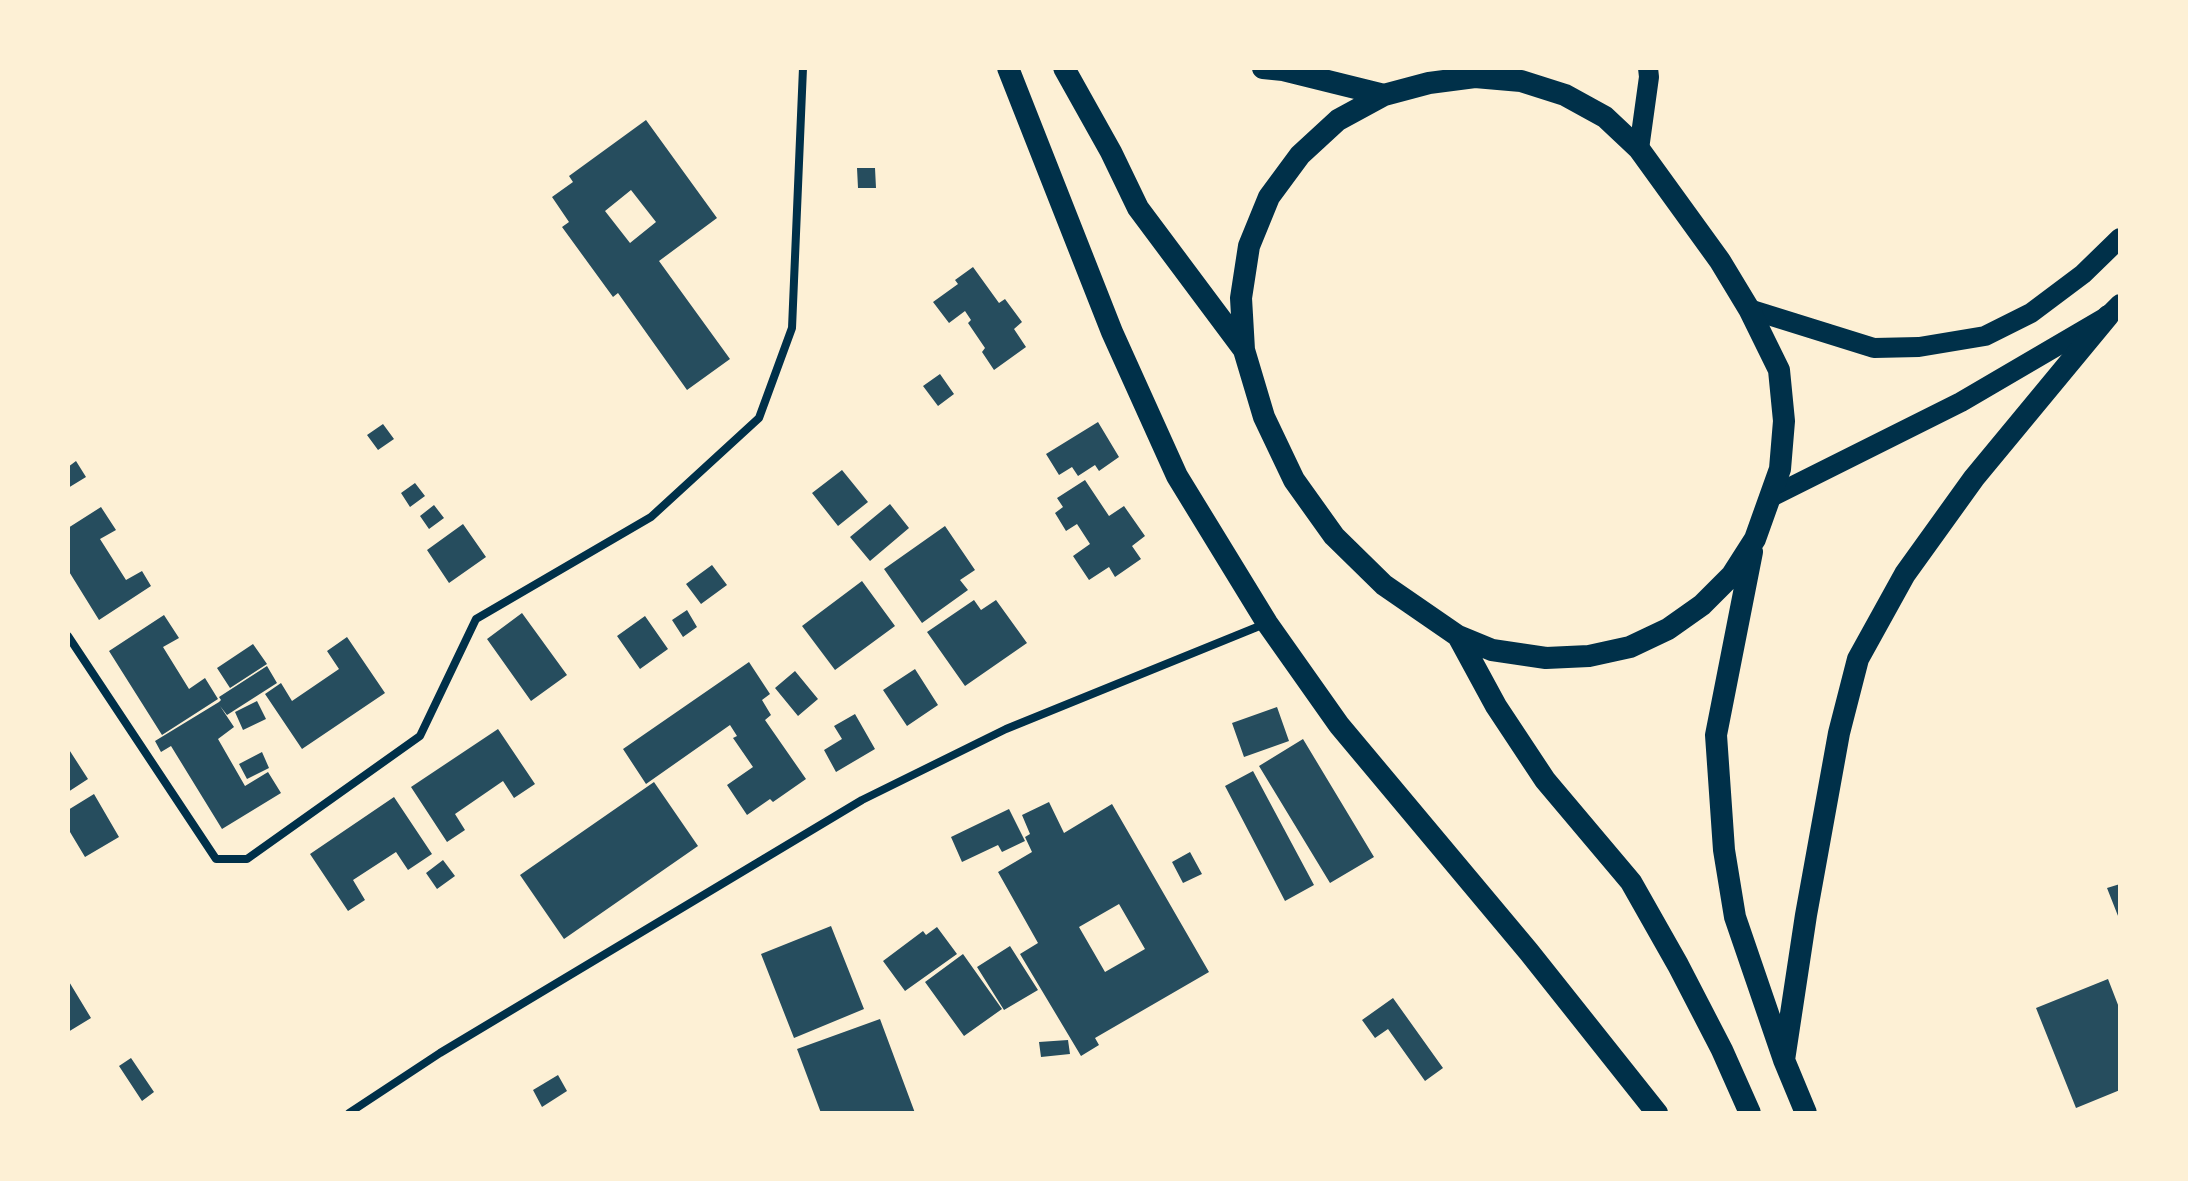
<!DOCTYPE html>
<style>
body{margin:0}
#map{position:relative;width:2188px;height:1181px;overflow:hidden;background:#fdf0d5;font-family:"Titillium Web",sans-serif}
canvas{display:block}
.frame{position:absolute;inset:0;border:70px solid #fdf0d5;pointer-events:none}
</style>
<div id="map">
<canvas width="2188" height="1181"></canvas>
<div class="frame"></div>
</div>
<script>
const context = document.querySelector('canvas').getContext('2d');
context.lineJoin = 'round';
function paint(path, color) { context.fillStyle = color; context.fill(path, 'evenodd'); }
function strokePath(path, color, width, dash) { context.strokeStyle = color; context.lineWidth = width; context.lineCap = dash ? 'butt' : 'round'; context.setLineDash(dash || []); context.stroke(path); }
paint(new Path2D(`
 M646 120 717 218 659 261 730 359 687 390 618 293 613 297 562 227 569 222 552 197 573 182 569 176ZM631 190 656 222 630 243 605 211Z
 M857 168H875L876 188H858Z
 M973 267 999 303 1005 299 1022 322 1014 329 1026 347 994 370 982 352 985 348 968 323 971 320 965 311 949 323 933 302 958 284 955 280Z
 M940 374 954 394 938 406 923 386Z
 M1098 422 1119 457 1099 471 1095 465 1078 476 1072 467 1059 475 1046 454Z
 M383 424 394 439 378 450 367 435Z
 M76 461 86 477 68 488V467Z
 M842 470 868 502 838 526 812 493Z
 M1085 480 1109 516 1124 506 1145 536 1132 546 1141 559 1115 577 1109 567 1089 580 1073 556 1090 544 1077 524 1066 531 1055 513 1063 507 1057 498Z
 M415 483 425 496 410 507 401 493Z
 M890 504 909 528 870 561 850 537Z
 M434 505 444 518 429 529 420 516Z
 M101 507 116 530 100 539 126 580 142 571 151 586 99 620 68 570V528Z
 M463 524 486 557 449 583 427 550Z
 M945 526 975 570 960 580 968 590 922 623 884 569Z
 M712 565 727 585 701 604 686 584Z
 M862 581 895 626 835 670 802 626Z
 M974 600 981 610 996 600 1027 643 965 686 927 632Z
 M687 610 697 627 683 637 672 620Z
 M522 613 567 675 531 701 487 639Z
 M164 615 179 638 163 647 189 689 205 678 218 699 162 735 109 651Z
 M645 616 668 649 640 669 617 636Z
 M347 637 385 693 302 749 265 694 281 683 292 701 339 669 327 651Z
 M253 644 267 664 230 688 217 668Z
 M749 662 770 694 762 700 771 715 765 720 806 779 773 802 770 799 747 815 727 785 753 767 733 738 737 736 730 725 646 784 623 749Z
 M267 666 277 683 227 715 220 706 234 727 218 739 245 786 268 772 281 793 222 829 171 746 161 752 155 741 219 702 221 700 219 697Z
 M915 669 938 705 907 726 883 690Z
 M795 671 818 699 798 716 775 688Z
 M257 701 266 719 243 730 235 712Z
 M1277 707 1289 741 1244 757 1232 723Z
 M855 714 875 749 836 772 824 750 842 739 834 726Z
 M498 729 535 784 514 798 503 781 455 814 465 830 447 842 411 787Z
 M1303 739 1374 857 1330 883 1259 766Z
 M68 748 88 779 68 792Z
 M262 752 269 768 247 779 239 764Z
 M1253 771 1314 885 1285 901 1225 786Z
 M654 782 698 846 564 939 520 875Z
 M94 794 119 837 85 857 70 832 68 833V810Z
 M394 797 432 854 408 870 396 852 353 880 365 900 348 911 310 854Z
 M1049 802 1064 833 1112 804 1209 972 1095 1038 1099 1045 1081 1056 1020 954 1038 943 998 872 1032 852 1025 837 1030 834 1022 815ZM1119 904 1145 949 1105 972 1079 927Z
 M1009 809 1025 841 1002 852 998 845 962 862 951 837Z
 M1190 852 1202 874 1183 883 1172 862Z
 M443 860 455 876 437 889 426 873Z
 M2120 884V921L2107 888Z
 M831 926 864 1009 794 1038 761 954Z
 M937 927 957 954 905 991 883 961 923 931 926 935Z
 M1010 946 1038 990 1004 1010 977 967Z
 M963 954 1002 1009 964 1036 925 982Z
 M2108 979 2120 1010V1090L2076 1108 2036 1008Z
 M68 980 91 1018 68 1032Z
 M1393 998 1443 1068 1425 1081 1388 1029 1375 1038 1362 1020Z
 M880 1019 915 1113H821L797 1049Z
 M1068 1040 1070 1054 1041 1057 1039 1042Z
 M131 1058 154 1092 142 1101 119 1066Z
 M558 1075 567 1091 542 1107 533 1090Z`), '#264d5e');
strokePath(new Path2D(`
 M68 636 216 859H247L420 736 476 619 651 517 759 418 792 328 803 68
 M349 1113 440 1053 862 800 1006 729 1267 623`), '#003049', 8);
strokePath(new Path2D(`
 M1639 149 1649 77 1648 68
 M1749 309 1874 348 1919 347 1985 336 2031 313 2083 274 2120 238
 M1771 497 1961 402 2108 316 2120 304`), '#003049', 20);
strokePath(new Path2D(`
 M1008 68 1112 332 1177 476 1267 623 1339 725 1529 952 1657 1113
 M1064 68 1111 152 1138 208 1244 350 1264 417 1294 480 1334 536 1384 585 1458 636 1492 650 1546 658 1589 656 1630 647 1668 629 1702 605 1732 575 1755 539 1780 469 1784 421 1779 370 1749 309 1720 261 1639 149 1605 117 1565 95 1521 81 1475 77 1429 83 1384 95 1338 120 1300 155 1269 197 1249 246 1241 298 1244 350
 M1263 68 1283 70 1384 95
 M1752 552 1716 735 1724 850 1735 917 1784 1060 1806 1113
 M1458 636 1496 706 1545 780 1631 882 1678 965 1722 1050 1750 1113
 M1784 1060 1806 915 1839 733 1858 659 1905 574 1974 478 2108 316`), '#003049', 22);
</script>
